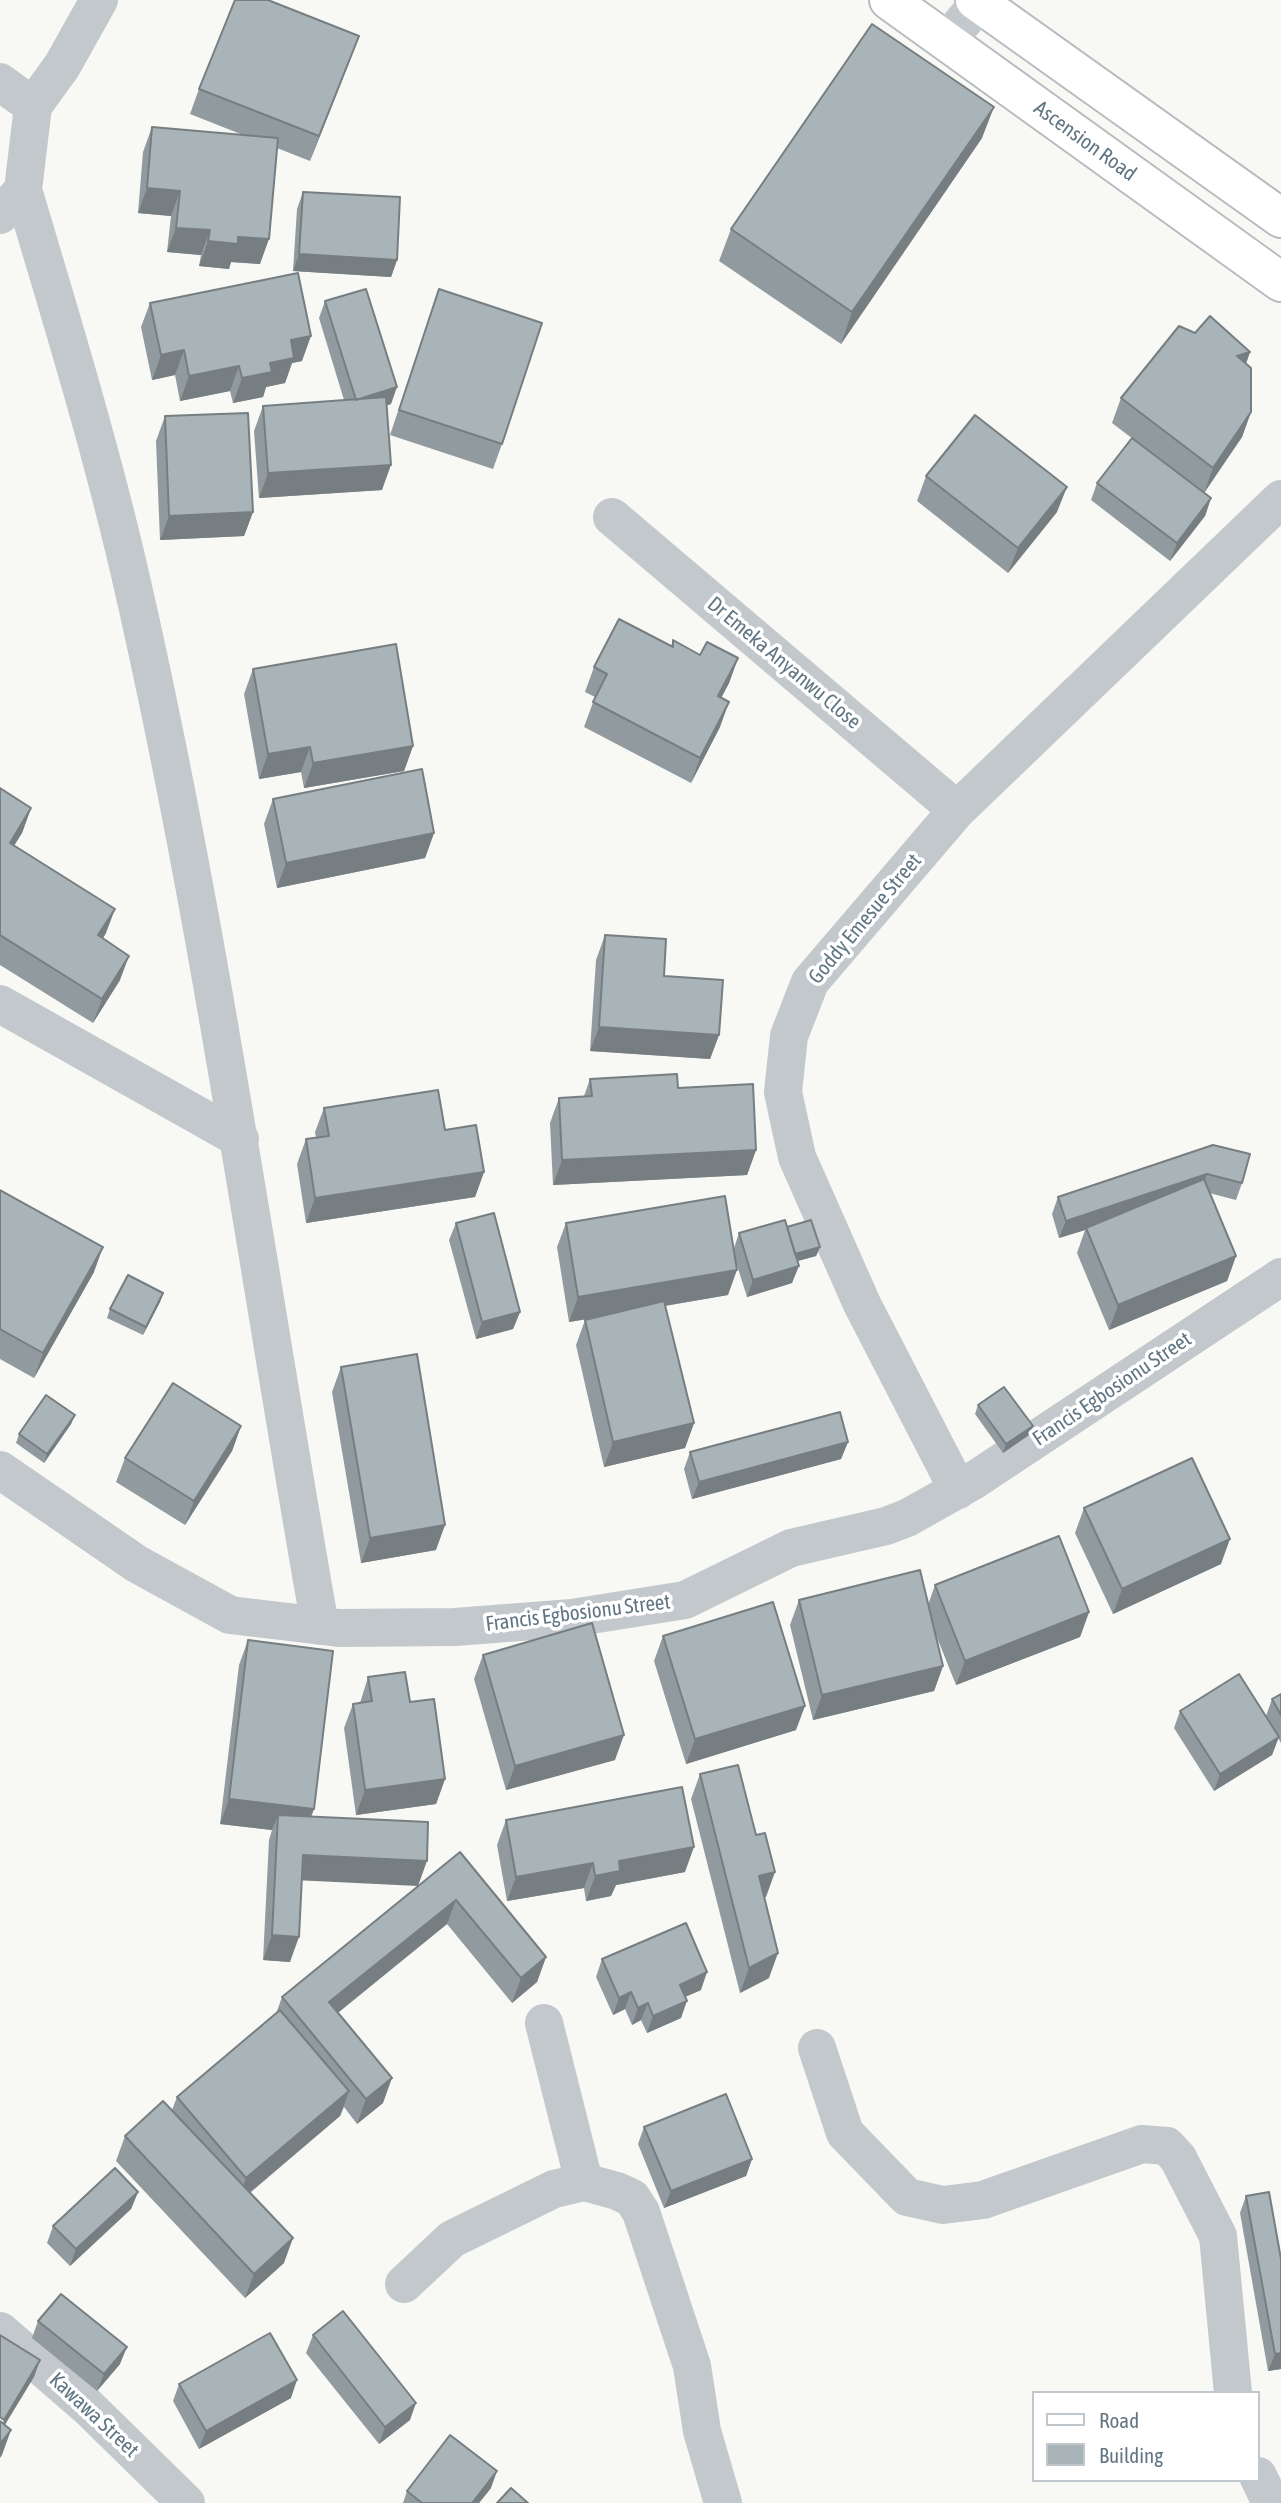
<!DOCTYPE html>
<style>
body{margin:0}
#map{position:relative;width:1281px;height:2503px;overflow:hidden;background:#f8f8f5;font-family:"Asap Condensed",sans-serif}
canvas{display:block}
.legend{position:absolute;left:1032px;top:2391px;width:228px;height:91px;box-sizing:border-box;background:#fff;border:2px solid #c0c8cd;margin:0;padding:9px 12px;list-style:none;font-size:21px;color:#617682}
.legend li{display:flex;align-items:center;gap:14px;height:35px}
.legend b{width:35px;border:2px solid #c0c8cd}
</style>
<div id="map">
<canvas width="1281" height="2503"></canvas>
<ul class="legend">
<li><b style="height:9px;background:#fff"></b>Road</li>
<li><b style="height:19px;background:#a9b4b9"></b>Building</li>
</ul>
</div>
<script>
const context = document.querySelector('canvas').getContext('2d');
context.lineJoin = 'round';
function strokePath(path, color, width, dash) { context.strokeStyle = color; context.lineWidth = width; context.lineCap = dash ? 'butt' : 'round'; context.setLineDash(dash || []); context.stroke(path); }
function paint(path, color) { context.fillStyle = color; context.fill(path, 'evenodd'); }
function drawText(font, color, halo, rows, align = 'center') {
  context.font = font + ' "Asap Condensed",sans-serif'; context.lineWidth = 7; context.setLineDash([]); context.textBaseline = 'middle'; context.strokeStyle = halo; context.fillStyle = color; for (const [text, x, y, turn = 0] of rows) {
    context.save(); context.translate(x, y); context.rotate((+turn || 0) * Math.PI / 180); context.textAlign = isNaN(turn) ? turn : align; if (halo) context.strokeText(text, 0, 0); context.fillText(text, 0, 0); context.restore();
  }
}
const major = new Path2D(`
 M889 0 1281 282
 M975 0 1281 218`);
strokePath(major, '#b6bbbf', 42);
strokePath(new Path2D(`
 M947 41 981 0
 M0 82 33 106
 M23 190C61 317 100 445 130 574 210 921 258 1275 320 1626
 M0 215 23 190 33 106 62 66 99 0
 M612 517 957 810
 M0 1004 240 1139
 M0 1470 137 1564 230 1615 339 1628 455 1627 572 1618 685 1600 791 1548 886 1526 907 1518 973 1481 1281 1277
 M958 1490 862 1304 797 1157 783 1092 789 1036 810 982 957 810 1281 499
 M544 2023 584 2182
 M817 2048 845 2133 907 2197 943 2205 983 2200 1142 2144 1167 2146 1178 2158 1218 2236 1233 2393
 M404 2284 452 2239 554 2189 584 2182 617 2191 632 2198 641 2212 692 2366 702 2431 723 2503
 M0 2331 88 2407 186 2503
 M1258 2476 1271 2503`), '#c2c8cb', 38);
strokePath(major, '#fff', 38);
paint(new Path2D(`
 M350 60 310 161 277 148 260 264 231 262 229 269 199 266 201 255 167 252 171 216 138 213 143 152 152 127 243 135 190 114 199 89Z
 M982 138 841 344 719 261 731 229Z
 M303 192 397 260 391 277 293 271 297 209Z
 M439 289 502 444 493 469 390 435Z
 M325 301 391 404 387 405 382 490 259 498 254 431 263 406 344 400 319 318Z
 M150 303 302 361 292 363 285 383 266 387 263 397 233 403 230 391 180 401 175 375 152 380 141 327Z
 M1195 333 1250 352 1246 364 1251 412 1242 437 1204 493 1112 423 1121 398Z
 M165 416 253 512 244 536 160 540 156 441Z
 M926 476 1057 512 1008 573 917 501Z
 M1097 483 1211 498 1205 516 1170 561 1091 500Z
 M673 640 700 655 738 658 729 683 721 698 720 727 691 783 584 727 595 697 585 692 594 667 671 646Z
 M253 669 413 746 404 771 304 788 301 772 259 779 244 694Z
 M0 788 31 808 22 833 14 845 106 933 103 938 120 980 93 1023 0 965Z
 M273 799 434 833 425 858 277 888 264 824Z
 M605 935 664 976 719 1035 710 1059 590 1051 596 960Z
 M590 1079 678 1088 756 1150 747 1175 553 1185 550 1123 559 1098 584 1096Z
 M324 1108 445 1130 484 1172 475 1197 306 1223 297 1164 306 1139 316 1138 315 1132Z
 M1213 1145 1242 1183 1236 1200 1209 1193 1236 1256 1227 1281 1109 1330 1077 1253 1085 1230 1059 1238 1052 1214 1058 1197Z
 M0 1190 94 1272 34 1378 0 1359Z
 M456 1223 520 1312 513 1329 476 1339 449 1240Z
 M566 1223 734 1248 739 1233 787 1227 820 1247 816 1256 797 1261 792 1283 747 1297 735 1259 728 1295 665 1306 694 1423 685 1448 604 1467 576 1345 585 1320 594 1318 569 1322 557 1247Z
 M163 1293 160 1302 143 1335 107 1318 110 1309Z
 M341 1367 436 1550 361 1563 332 1392Z
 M978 1405 1033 1426 1029 1435 1003 1453 975 1414Z
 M75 1415 71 1424 44 1463 16 1443 19 1434Z
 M241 1426 232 1451 185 1525 116 1482 125 1458Z
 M848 1442 841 1459 692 1499 684 1469 690 1452Z
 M1084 1508 1221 1564 1113 1614 1075 1533Z
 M935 1585 1089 1612 1080 1637 956 1685 934 1630 943 1666 934 1691 813 1720 790 1625 799 1600 928 1605Z
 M663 1636 796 1730 686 1764 654 1661Z
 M248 1640 314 1809 311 1817 290 1962 263 1960 269 1840 272 1830 220 1824 239 1665Z
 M483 1655 615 1760 506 1790 474 1679Z
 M368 1677 410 1702 445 1779 436 1804 356 1815 344 1728 353 1704 360 1703Z
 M1281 1694V1743L1278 1738 1272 1755 1214 1791 1174 1728 1180 1711 1271 1726 1266 1716 1272 1699Z
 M700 1774 756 1835 766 1897H764L769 1978 740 1993 691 1799Z
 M506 1820 685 1872 616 1885 611 1896 586 1901 584 1888 507 1901 497 1845Z
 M460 1852 546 1957 537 1982 512 2003 447 1924 338 2013 383 2103 357 2124 344 2107 340 2116 250 2193 284 2263 245 2298 116 2161 125 2136 172 2110 177 2097 276 2014 282 1997Z
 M602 1959 701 1990 685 1997 681 2018 647 2033 641 2020 632 2025 625 2009 613 2015 596 1977Z
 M644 2127 752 2159 746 2176 664 2208 638 2144Z
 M138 2192 131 2209 70 2266 47 2243 53 2226Z
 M1246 2196 1281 2259V2369L1268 2371 1240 2213Z
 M38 2321 120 2364 97 2391 32 2338Z
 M313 2335 410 2420 379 2444 306 2353Z
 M179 2384 291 2398 199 2449 173 2401Z
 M491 2488 479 2503H403L407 2491Z`), '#919b9f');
paint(new Path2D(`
 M359 36 350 60 310 161 319 136Z
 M994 107 982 138 841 344 852 312Z
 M147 188 180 191 171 216 138 213Z
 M176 228 210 230 201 255 167 252Z
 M238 237 269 239 260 264 231 262 229 269 199 266 208 241Z
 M299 254 397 260 391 277 293 271Z
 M311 336 302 361 292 363 285 383 266 387 263 397 233 403 242 378 270 363 291 340Z
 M184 350 175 375 152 380 161 355Z
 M1250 352 1241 377 1237 356Z
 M239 366 230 391 180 401 189 376Z
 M397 387 391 404 350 417 356 400Z
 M1251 412 1242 437 1204 493 1213 468Z
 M391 465 382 490 259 498 268 473Z
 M1067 487 1057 512 1008 573 1018 548Z
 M1211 498 1205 516 1170 561 1177 543Z
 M253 512 244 536 160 540 169 516Z
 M738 658 729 683 709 721 718 696Z
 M729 702 720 727 691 783 700 758Z
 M413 746 404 771 304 788 313 763Z
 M310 747 301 772 259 779 268 754Z
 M31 808 22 833 1 867 10 843Z
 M434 833 425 858 277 888 286 863Z
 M115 909 106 933 89 960 98 935Z
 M129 956 120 980 93 1023 102 999Z
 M599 1027 719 1035 710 1059 590 1051Z
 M756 1150 747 1175 553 1185 562 1160Z
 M484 1172 475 1197 306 1223 315 1198Z
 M1207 1174 1201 1191 1086 1228 1085 1230 1059 1238 1066 1221Z
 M103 1247 94 1272 34 1378 43 1353Z
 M820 1247 816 1256 787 1264 790 1256Z
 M1236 1256 1227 1281 1109 1330 1118 1305Z
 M799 1266 792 1283 747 1297 753 1280Z
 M737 1270 728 1295 569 1322 578 1297Z
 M163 1293 160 1302 143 1335 146 1327Z
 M520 1312 513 1329 476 1339 482 1322Z
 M75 1415 71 1424 44 1463 47 1454Z
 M694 1423 685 1448 604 1467 613 1442Z
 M241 1426 232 1451 185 1525 194 1501Z
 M1033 1426 1029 1435 1003 1453 1006 1444Z
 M848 1442 841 1459 692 1499 699 1482Z
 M445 1525 436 1550 361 1563 370 1538Z
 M1230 1539 1221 1564 1113 1614 1122 1589Z
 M1089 1612 1080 1637 956 1685 965 1661Z
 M943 1666 934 1691 813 1720 822 1695Z
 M805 1706 796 1730 686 1764 695 1739Z
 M624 1735 615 1760 506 1790 515 1766Z
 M1279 1737 1272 1755 1214 1791 1220 1774Z
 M445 1779 436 1804 356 1815 365 1790Z
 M229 1799 314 1809 304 1834 278 1815 272 1830 220 1824Z
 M694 1847 685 1872 616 1885 611 1896 586 1901 595 1876 619 1861Z
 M303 1855 427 1861 418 1886 294 1880Z
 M593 1863 584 1888 507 1901 516 1877Z
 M775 1872 766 1897 750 1901 759 1876Z
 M456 1900 447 1924 320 2027 329 2002Z
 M272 1935 299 1937 290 1962 263 1960Z
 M778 1953 769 1978 740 1993 749 1968Z
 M546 1957 537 1982 512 2003 521 1978Z
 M707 1972 701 1990 673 2002 680 1985Z
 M631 1992 625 2009 613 2015 619 1998Z
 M687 2001 681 2018 647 2033 653 2016Z
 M648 2003 641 2020 632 2025 638 2008Z
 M392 2078 383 2103 357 2124 366 2099Z
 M349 2091 340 2116 237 2203 246 2178Z
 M752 2159 746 2176 664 2208 671 2191Z
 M138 2192 131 2209 70 2266 76 2249Z
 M293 2238 284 2263 245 2298 254 2274Z
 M127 2347 120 2364 97 2391 104 2374Z
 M1281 2353V2369L1268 2371 1275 2354Z
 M40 2360 34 2377 0 2433 4 2420Z
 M297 2380 291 2398 199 2449 206 2431Z
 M416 2403 410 2420 379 2444 385 2427Z
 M11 2430 2 2455 0 2458V2444Z
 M497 2471 491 2488 479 2503H472Z`), '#767e82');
const building = new Path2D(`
 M235 0H268L359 36 319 136 199 89Z
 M872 24 994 107 852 312 731 229Z
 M152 127 278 138 269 239 238 237V244L208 241 210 230 176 228 180 191 147 188Z
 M303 192 400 197 397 260 299 254Z
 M298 273 311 336 291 340 294 358 270 363 272 372 242 378 239 366 189 376 184 350 161 355 150 303Z
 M366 289 397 387 356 400 325 301Z
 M439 289 542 323 502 444 399 410Z
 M1210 316 1250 352 1237 356 1251 368V412L1213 468 1121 398 1179 326 1195 333Z
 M386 397 391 465 268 473 263 406Z
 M248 413 253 512 169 516 165 416Z
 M975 415 1067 487 1018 548 926 476Z
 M1132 438 1211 498 1177 543 1097 483Z
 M619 619 673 647V640L700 655 707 642 738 658 718 696 729 702 700 758 593 702 607 674 594 667Z
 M396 644 413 746 313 763 310 747 268 754 253 669Z
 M422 769 434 833 286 863 273 799Z
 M0 788 31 808 10 843 115 909 98 935 129 956 102 999 0 935Z
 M605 935 666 939 664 976 723 980 719 1035 599 1027Z
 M677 1074 678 1088 753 1084 756 1150 562 1160 559 1098 592 1096 590 1079Z
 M438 1090 445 1130 476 1125 484 1172 315 1198 306 1139 329 1136 324 1108Z
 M1213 1145 1250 1154 1242 1183 1207 1174 1066 1221 1058 1197Z
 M1204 1179 1236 1256 1118 1305 1086 1228Z
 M0 1190 103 1247 43 1353 0 1329Z
 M725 1196 737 1270 578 1297 566 1223Z
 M494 1213 520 1312 482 1322 456 1223Z
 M785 1220 799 1266 753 1280 739 1233Z
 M811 1220 820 1247 795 1254 787 1227Z
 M128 1275 163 1293 146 1327 110 1309Z
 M664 1301 694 1423 613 1442 585 1320Z
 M417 1354 445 1525 370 1538 341 1367Z
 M173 1383 241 1426 194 1501 125 1458Z
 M1004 1387 1033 1426 1006 1444 978 1405Z
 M46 1395 75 1415 47 1454 19 1434Z
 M840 1412 848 1442 699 1482 690 1452Z
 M1192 1458 1230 1539 1122 1589 1084 1508Z
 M1059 1536 1089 1612 965 1661 935 1585Z
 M920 1570 943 1666 822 1695 799 1600Z
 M773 1602 805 1706 695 1739 663 1636Z
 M592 1623 624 1735 515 1766 483 1655Z
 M248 1640 333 1651 314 1809 229 1799Z
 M405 1672 410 1702 434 1699 445 1779 365 1790 353 1704 372 1701 368 1677Z
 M1239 1674 1279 1737 1220 1774 1180 1711Z
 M1281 1694V1715L1272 1699Z
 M738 1765 756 1835 765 1833 775 1872 759 1876 778 1953 749 1968 700 1774Z
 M682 1787 694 1847 619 1861 620 1871 595 1876 593 1863 516 1877 506 1820Z
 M278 1815 428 1822 427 1861 303 1855 299 1937 272 1935Z
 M460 1852 546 1957 521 1978 456 1900 329 2002 392 2078 366 2099 282 1997Z
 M686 1923 707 1972 680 1985 687 2001 653 2016 648 2003 638 2008 631 1992 619 1998 602 1959Z
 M280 2010 349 2091 246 2178 177 2097Z
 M726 2094 752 2159 671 2191 644 2127Z
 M163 2101 293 2238 254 2274 125 2136Z
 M115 2168 138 2192 76 2249 53 2226Z
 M1269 2192 1281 2259V2353L1275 2354 1246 2196Z
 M61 2294 127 2347 104 2374 38 2321Z
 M343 2311 416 2403 385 2427 313 2335Z
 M270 2333 297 2380 206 2431 179 2384Z
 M0 2335 40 2360 4 2420 0 2417Z
 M0 2421 11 2430 0 2444Z
 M450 2435 497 2471 472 2503H422L407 2491Z
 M511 2488 528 2503H497Z`);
paint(building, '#a9b4b9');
strokePath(building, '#767e82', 2);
drawText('21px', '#617682', '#fff', [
 ["Ascension Road",1085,141,36],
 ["Dr Emeka Anyanwu Close",784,663,40],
 ["Goddy Emesue Street",865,919,-50],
 ["Francis Egbosionu Street",1112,1389,-34],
 ["Francis Egbosionu Street",578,1613,-7],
 ["Kawawa Street",94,2415,43]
]);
</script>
